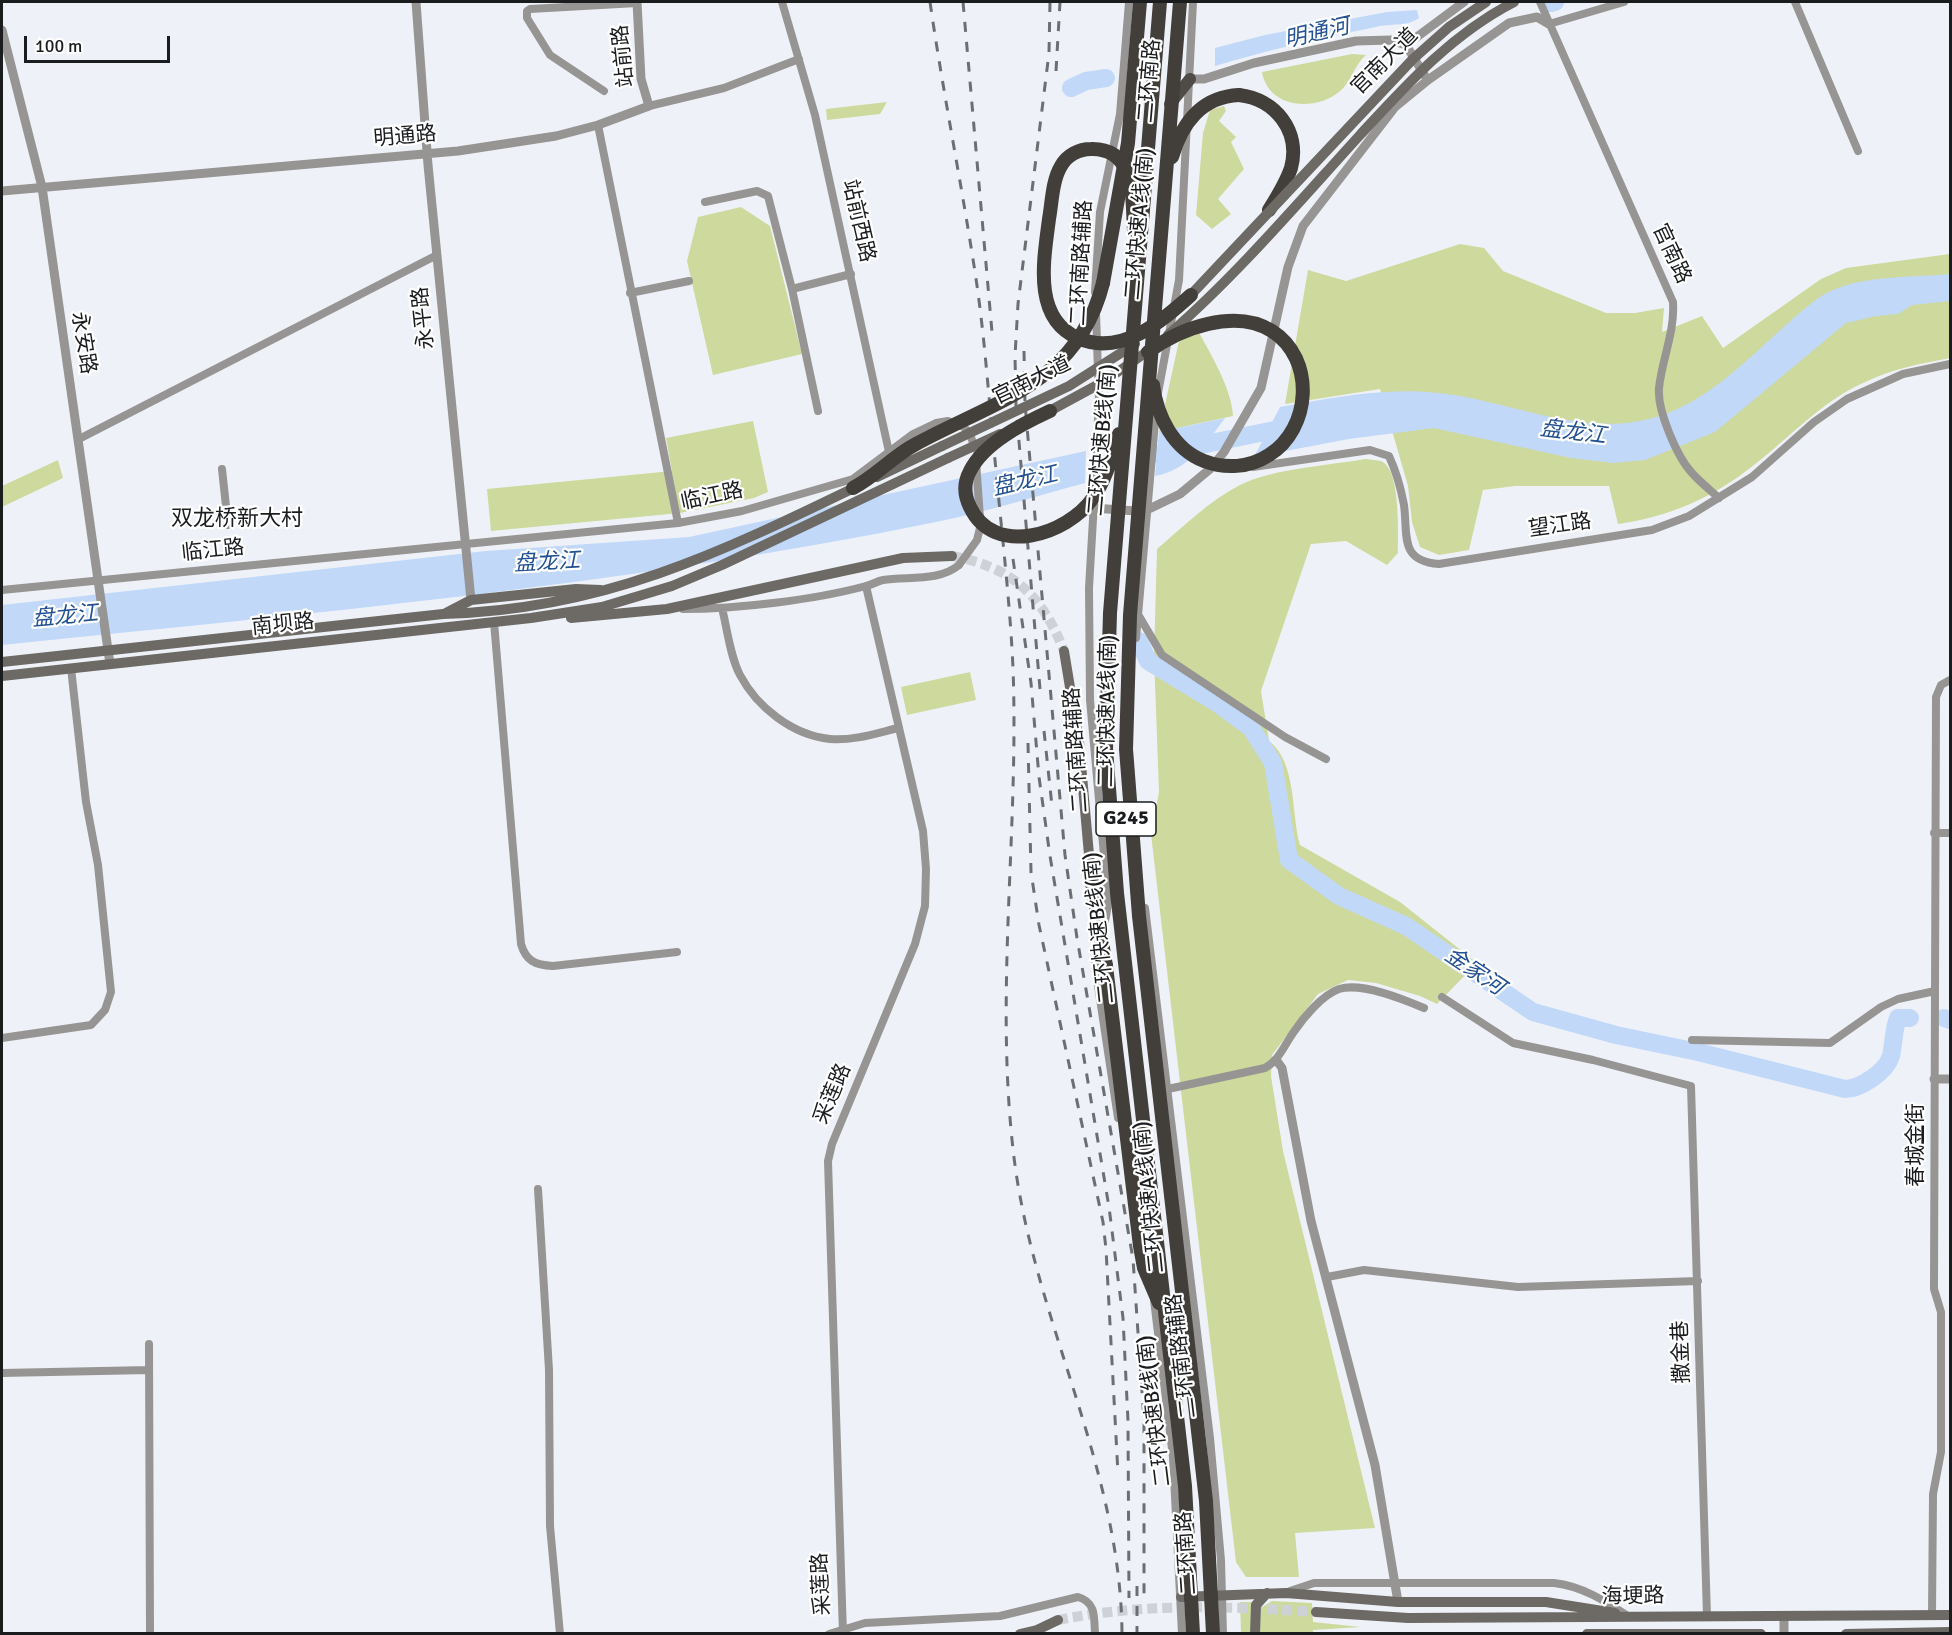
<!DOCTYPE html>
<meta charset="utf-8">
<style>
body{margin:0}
#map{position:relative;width:1952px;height:1635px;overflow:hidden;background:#eef2f8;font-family:Signika,sans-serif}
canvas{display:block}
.frame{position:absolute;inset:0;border:3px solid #1a1c1e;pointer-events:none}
.scale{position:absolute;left:24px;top:36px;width:146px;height:27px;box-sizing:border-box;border:3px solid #1a1c1e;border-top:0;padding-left:8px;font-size:18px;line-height:21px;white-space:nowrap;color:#1a1c1e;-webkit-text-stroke:4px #fff;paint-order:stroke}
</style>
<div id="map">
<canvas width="1952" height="1635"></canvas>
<div class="frame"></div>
<div class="scale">100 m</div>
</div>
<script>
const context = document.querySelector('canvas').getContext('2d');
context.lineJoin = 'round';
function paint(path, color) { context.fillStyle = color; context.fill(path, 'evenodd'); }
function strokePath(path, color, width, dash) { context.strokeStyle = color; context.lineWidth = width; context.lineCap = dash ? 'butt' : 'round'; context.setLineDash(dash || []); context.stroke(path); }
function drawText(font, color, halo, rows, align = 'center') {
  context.font = font + ' Signika,"Noto Sans SC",sans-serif'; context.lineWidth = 4.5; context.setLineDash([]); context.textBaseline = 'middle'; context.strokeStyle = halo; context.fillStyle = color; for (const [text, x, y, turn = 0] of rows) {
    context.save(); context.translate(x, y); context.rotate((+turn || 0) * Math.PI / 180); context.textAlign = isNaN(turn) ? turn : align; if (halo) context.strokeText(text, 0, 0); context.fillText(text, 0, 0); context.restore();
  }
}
paint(new Path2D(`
 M1352 54 1366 55C1354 65 1351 83 1339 92 1314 112 1268 108 1262 72Z
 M887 102 880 114 827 120 826 109Z
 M1224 106 1226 111 1219 121 1236 137 1231 142 1244 169 1218 199 1231 214 1212 229 1196 215 1203 133 1210 110Z
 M741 207 770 226 802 354 713 375 687 261 698 217Z
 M1460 244 1484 248 1503 271 1606 313H1635L1664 308 1662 332 1702 316 1723 348 1821 279 1846 268 1950 254V358C1920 364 1891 369 1863 383 1821 402 1790 437 1754 465 1714 497 1669 517 1618 524L1609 486H1515L1483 490 1469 550 1439 555 1420 547 1412 522 1408 486 1380 389 1285 404 1308 270 1346 281Z
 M1184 318 1186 324 1192 320C1206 346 1232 387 1233 416L1159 432Z
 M753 421 768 492 754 498 680 513 491 531 487 489 672 471 666 438Z
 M1366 459C1371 460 1377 460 1381 461 1401 469 1398 534 1398 553L1387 565 1346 541 1311 544 1261 691 1269 741C1297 762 1291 814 1300 845L1400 902 1477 963 1437 1004 1420 996 1376 983 1348 980 1318 994 1272 1055 1271 1076 1283 1151 1375 1528 1295 1533 1299 1577H1246L1236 1562 1151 834 1159 792 1154 656 1157 549C1183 527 1210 500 1240 485 1271 469 1331 465 1366 459Z
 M58 460 63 478 2 507V486Z
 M970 672 976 700 907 715 901 687Z
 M1272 1601 1312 1603 1313 1622 1361 1627 1313 1630V1633H1260L1259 1609Z
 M1240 1602H1253L1251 1633H1241Z`), '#ced99d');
paint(new Path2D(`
 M1417 10 1419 18C1407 27 1391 23 1376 27 1321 38 1268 50 1215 66V48L1265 35 1387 12Z
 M1950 274V301L1912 305 1898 314 1876 316 1846 323 1715 432 1645 460 1613 463 1571 458 1434 428 1349 439 1254 457 1280 407C1332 398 1384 387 1438 393 1503 399 1573 434 1640 421 1700 410 1742 364 1786 325 1802 311 1818 295 1838 288 1868 276 1917 277 1950 274Z
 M1225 418C1206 444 1188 470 1155 476L1159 432Z
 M1086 451 1085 483C1036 496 986 512 936 522 628 585 314 613 2 645V605L486 551 689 537Z`), '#c1d8f9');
strokePath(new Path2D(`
 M1551 3 1555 2
 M1071 88 1086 81 1106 78
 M1157 454 1294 426
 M1139 641 1148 661 1217 703 1251 728 1273 763 1289 860 1339 896 1406 926 1533 1012 1616 1035 1698 1052 1845 1089C1860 1089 1886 1072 1891 1056 1894 1043 1893 1031 1898 1018H1910
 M1944 1018 1950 1020`), '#c1d8f9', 18);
strokePath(new Path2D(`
 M952 556C1012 567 1042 595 1064 651
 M1058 1620C1142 1603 1230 1606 1316 1612`), '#ced2d7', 10, [10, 5]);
strokePath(new Path2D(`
 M782 2 815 115 889 452
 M1540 2 1673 302C1675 332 1662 359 1659 388 1657 410 1677 457 1692 473 1700 482 1710 490 1719 498
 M1795 2 1858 151
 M1549 24 1624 2
 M604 91 550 55 527 18V11L530 9 637 3
 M649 106 724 88 799 59
 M598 125 678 523
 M705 202 757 191 768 196 792 289 818 411
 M792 289 851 274
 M1095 292 1100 212 1120 114 1129 2
 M630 293 689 281
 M1158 393 1179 280 1193 2
 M79 439 437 255
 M976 461 980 518
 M1253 467 1370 450 1389 456C1396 471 1401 489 1404 505 1408 535 1399 561 1439 564L1652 530 1689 516 1752 477 1814 422 1847 399 1903 374 1950 364
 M222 469 228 525
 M1094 490 1099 401 1096 313
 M1094 502 1089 588 1090 700 1108 900C1108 924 1095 943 1095 966L1118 1118
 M2 590 678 523 742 511 853 479 913 434 936 423 948 421 964 427 970 434 975 449
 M722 608C727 628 730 656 740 675 757 707 792 735 830 739 853 741 877 733 898 728
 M683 609C737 609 814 600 866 586 872 585 877 581 883 580 907 576 939 582 959 565
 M1139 616 1162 655 1285 737 1326 759
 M494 622 521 944C526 961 535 965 553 966L677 952
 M1136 638 1156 411
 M1934 833H1950
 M1145 908 1210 1438 1221 1560 1223 1634
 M1442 997 1513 1043 1593 1060 1691 1086 1707 1616
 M2 1038 91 1025 105 1010 111 992 98 865 86 802 71 668
 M1692 1040 1830 1043 1881 1007 1898 999 1935 991
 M1168 1089 1265 1068C1279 1060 1284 1046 1293 1033 1303 1018 1322 995 1339 989 1362 982 1403 999 1424 1008
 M538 1189 549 1370 550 1526 560 1634
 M1327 1277 1364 1270 1518 1287 1698 1281
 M1154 1300 1173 1457 1182 1634
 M149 1344 150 1634
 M2 1373 149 1370
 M1290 1591 1314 1583H1554C1582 1586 1605 1601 1628 1616
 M1932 1615 1933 1494 1941 1452V1312L1934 1289 1936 697 1941 685 1950 680
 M829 1634 865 1623 1000 1616 1078 1597C1096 1602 1094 1617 1095 1634
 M843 1634 828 1161 832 1144 915 944 925 906 926 869 923 831 866 586`), '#979593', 8);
strokePath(new Path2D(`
 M416 2 428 165 471 600
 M2 30 42 187 110 664
 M1406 45 1464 2
 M1190 79H1204L1254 63 1356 41 1391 40 1406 45 1425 76
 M2 191 458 151 556 136 598 125 649 106 641 79 637 2
 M1093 508 1136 511 1151 508 1180 494 1210 469 1224 452 1261 388 1288 267 1303 226 1395 107 1428 80 1509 23 1537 17 1549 24
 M1277 1061 1282 1068 1311 1221 1375 1465 1398 1602
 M1934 1079H1950
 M1784 1617V1634`), '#979593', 9);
strokePath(new Path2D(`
 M877 477 942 446
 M446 613 471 600 576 589 601 590
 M571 618 667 609 903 558 952 556
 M1064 651 1079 742 1091 877
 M2 662 443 614C602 610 720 553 860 485
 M2 676 531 618 602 607 672 586 722 565 948 458
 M1181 1597 1286 1593 1398 1602H1546L1615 1613
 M1316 1612 1408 1618 1950 1615
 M1020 1634 1037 1630 1058 1620
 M1255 1634 1256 1605 1267 1593
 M1587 1634H1761
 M1846 1634 1950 1632`), '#6d6a66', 10);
strokePath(new Path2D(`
 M1170 104 1190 79`), '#4f4b47', 12);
strokePath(new Path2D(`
 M1239 95C1275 99 1301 131 1291 168 1286 183 1277 197 1269 210
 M1103 283 1128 143 1140 2
 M1091 877 1106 966`), '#423e3a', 14);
strokePath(new Path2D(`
 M930 2C943 92 961 181 975 272 985 337 989 404 996 470 1002 536 1010 602 1013 668 1019 828 995 990 1013 1149 1031 1315 1121 1465 1122 1634
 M963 2 992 332
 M1056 71 1060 2
 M1024 351 1025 404 1065 855 1077 938 1133 1259 1144 1421V1598
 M1013 559 1031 683 1039 777 1050 856 1109 1207 1123 1318 1128 1421 1129 1598
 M1040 689 1016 406 1015 356 1018 304 1049 53 1050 2
 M1044 731 1052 806
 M1028 743 1031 872 1039 925 1103 1222 1106 1249 1118 1474
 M1137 1586V1634`), '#6c6f72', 3, [10, 10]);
strokePath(new Path2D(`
 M959 565 977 540 980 528`), '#979593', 8);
strokePath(new Path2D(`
 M1186 300 1413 59 1449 27 1486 2
 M1168 335C1237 275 1298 203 1360 135 1407 84 1452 34 1514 2
 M1044 414 1103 382 1154 347
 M942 446 1069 386 1135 344
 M948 458 1000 434`), '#6d6a66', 10);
strokePath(new Path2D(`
 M1160 2 1110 613 1106 749 1117 893 1185 1486 1193 1634
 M1180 2 1130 615 1126 749 1139 916 1206 1501 1213 1634
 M1172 157C1182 123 1201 97 1239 95
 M1134 230C1132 198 1136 148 1091 149 1079 149 1067 155 1061 166 1052 181 1052 203 1049 219 1044 259 1032 318 1078 338 1121 357 1161 322 1191 295
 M1148 352C1180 328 1235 308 1272 331 1316 359 1311 429 1269 455 1249 468 1225 469 1204 461 1173 449 1157 416 1153 385
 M1050 411C1022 424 984 443 970 471 964 482 964 495 970 507 994 558 1067 535 1093 498 1106 479 1112 456 1119 434
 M853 488C876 476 893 456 916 444 997 400 1078 383 1103 283
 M1106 966 1140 1246 1144 1268 1159 1303`), '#423e3a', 14);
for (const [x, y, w] of [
 [1126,819,60]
]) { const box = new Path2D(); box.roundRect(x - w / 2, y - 17, w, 34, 4.5); context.fillStyle = '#fff'; context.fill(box); strokePath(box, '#1a1c1e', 1.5); }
drawText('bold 20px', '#1a1c1e', null, [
 ["G245",1126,819]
]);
drawText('21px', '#1a1c1e', '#fff', [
 ["站前路",624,56,-96],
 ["官南大道",1385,62,-45],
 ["二环南路",1150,81,-85],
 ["明通路",405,137,-5],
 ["站前西路",858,221,77],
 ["二环快速A线(南)",1140,224,-85],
 ["官南路",1671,254,65],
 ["二环南路辅路",1082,263,-87],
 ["永平路",424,318,-96],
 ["永安路",83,343,81],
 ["官南大道",1032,381,-26],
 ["二环快速B线(南)",1103,440,-85],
 ["临江路",712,497,-12],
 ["望江路",1560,526,-8],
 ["临江路",213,551,-6],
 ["南坝路",283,625,-6],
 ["二环快速A线(南)",1108,711,-89],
 ["二环南路辅路",1077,750,-94],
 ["二环快速B线(南)",1100,928,-96],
 ["采莲路",833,1094,-67],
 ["春城金街",1916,1145,-90],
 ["二环快速A线(南)",1150,1197,-96],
 ["撒金巷",1682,1352,-92],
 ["二环南路辅路",1182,1356,-97],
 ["二环快速B线(南)",1155,1411,-97],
 ["二环南路",1187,1553,-94],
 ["采莲路",822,1584,-93],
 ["海埂路",1633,1597,-1]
]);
drawText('italic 22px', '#225191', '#fff', [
 ["明通河",1317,34,-13],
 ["盘龙江",1573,433,7],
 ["盘龙江",1025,482,-13],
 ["盘龙江",547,563,-3],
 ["盘龙江",65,617,-5],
 ["金家河",1474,972,34]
]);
drawText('22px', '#1a1c1e', '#fff', [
 ["双龙桥新大村",237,519]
]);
</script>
